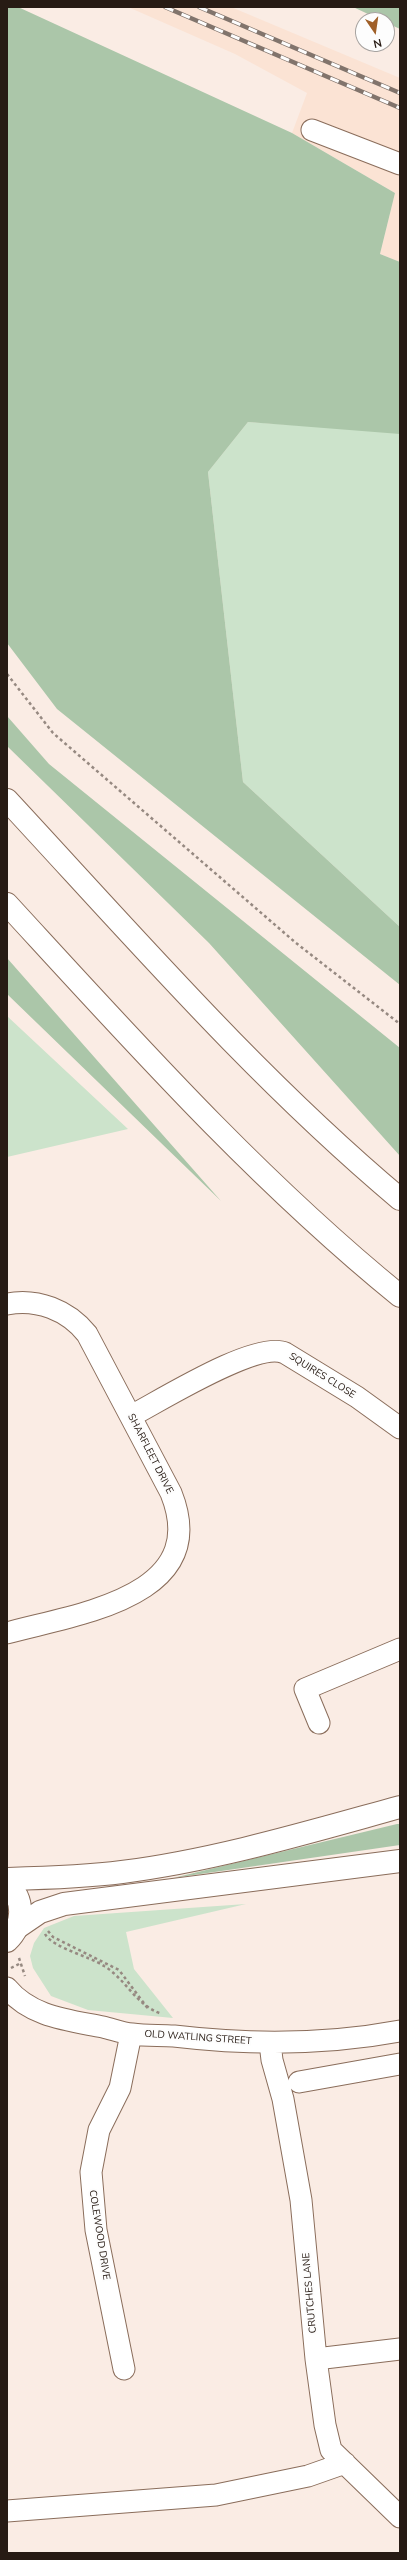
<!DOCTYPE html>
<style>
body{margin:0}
#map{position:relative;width:407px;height:2560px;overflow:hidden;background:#faece4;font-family:"Nunito Sans",sans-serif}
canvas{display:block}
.frame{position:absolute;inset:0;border:8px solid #271b14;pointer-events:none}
.north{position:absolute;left:355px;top:12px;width:40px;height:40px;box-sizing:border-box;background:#fdfdfd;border:1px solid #a7a3a0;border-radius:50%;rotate:167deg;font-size:11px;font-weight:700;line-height:16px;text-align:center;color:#271b14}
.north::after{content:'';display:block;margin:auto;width:14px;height:18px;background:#a06029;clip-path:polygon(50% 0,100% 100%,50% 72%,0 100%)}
</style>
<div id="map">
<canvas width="407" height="2560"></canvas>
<div class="frame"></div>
<div class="north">N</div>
</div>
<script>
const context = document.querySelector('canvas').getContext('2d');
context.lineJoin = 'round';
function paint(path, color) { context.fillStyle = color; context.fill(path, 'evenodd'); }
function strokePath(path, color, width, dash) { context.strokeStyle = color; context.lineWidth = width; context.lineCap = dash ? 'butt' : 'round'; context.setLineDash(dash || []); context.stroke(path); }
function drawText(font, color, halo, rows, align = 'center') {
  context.font = font + ' "Nunito Sans",sans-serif'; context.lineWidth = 4; context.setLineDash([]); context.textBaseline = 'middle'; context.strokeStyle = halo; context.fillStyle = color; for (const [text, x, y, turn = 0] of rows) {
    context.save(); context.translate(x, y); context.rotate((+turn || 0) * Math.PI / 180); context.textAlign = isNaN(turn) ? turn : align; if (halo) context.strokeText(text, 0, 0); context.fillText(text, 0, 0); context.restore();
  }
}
paint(new Path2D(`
 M128 7H231L400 78V262L380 254 395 193 292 133 307 93 235 54Z`), '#fbe3d4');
paint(new Path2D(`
 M248 422 400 432V927L243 782 208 472Z
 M7 1016 128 1129 7 1157Z
 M246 1904 126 1932 134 1969 173 2018 88 2010 51 1996 33 1968 30 1956 34 1943 44 1928 74 1916Z`), '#cce3cb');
paint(new Path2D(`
 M7 7H18L292 133 395 193 380 254 400 262V434L248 422 208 472 243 782 400 927V985L57 709 7 643Z
 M353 7H400V29L387 23V20H381Z
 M7 716 49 764 400 1048V1156L209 943 7 746Z
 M7 958 221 1201 7 994Z
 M397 1824H400V1845L173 1878Z`), '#abc6a9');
const minor = new Path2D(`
 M312 130 400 164
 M7 1304C37 1298 68 1310 87 1334L171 1493C213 1598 75 1614 7 1633
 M131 1416C160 1401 257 1340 285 1353L357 1397 400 1428
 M319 1723 305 1689 400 1649
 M7 1988C31 2017 68 2020 103 2027 112 2029 122 2033 132 2034 146 2036 160 2035 174 2036 250 2045 325 2045 400 2031
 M270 2043 272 2060 283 2099 301 2200 316 2359 325 2425 331 2450 400 2517
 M299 2082 400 2064
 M316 2359 400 2349
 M124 2369 96 2230 91 2172 99 2130 120 2088 131 2034
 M7 2511 216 2495 308 2476 345 2463`);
const major = new Path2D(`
 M7 1884C26 1900 23 1926 7 1941`);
const highway = new Path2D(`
 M7 800C134 937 257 1079 400 1199
 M7 904C132 1040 256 1179 400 1296
 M7 1879C45 1878 84 1877 122 1872 216 1860 309 1832 400 1807
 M18 1927 40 1912 64 1904 400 1861`);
strokePath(minor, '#8a6d5b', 23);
strokePath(major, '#8a6d5b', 24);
strokePath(highway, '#8a6d5b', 24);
strokePath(new Path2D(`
 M7 674 53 733 296 943 400 1024
 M48 1931 53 1937 119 1970 149 2010
 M45 1934C53 1948 89 1956 104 1966 127 1980 135 2005 162 2014
 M19 1958 25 1976
 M11 1968 19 1964`), '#968981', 2.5, [3, 3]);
strokePath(minor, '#fff', 21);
strokePath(major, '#fff', 22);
strokePath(highway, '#fff', 22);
const rail = new Path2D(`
 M165 7 400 108
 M199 7 400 93`);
strokePath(rail, '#81746c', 4.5);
strokePath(rail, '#fdfdfd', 3, [9]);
drawText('10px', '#271b14', '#fdfdfd', [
 ["SQUIRES CLOSE",322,1376,32],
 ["SHARFLEET DRIVE",150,1454,63],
 ["OLD WATLING STREET",198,2038,4],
 ["COLEWOOD DRIVE",99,2235,81],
 ["CRUTCHES LANE",310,2293,-95]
]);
</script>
